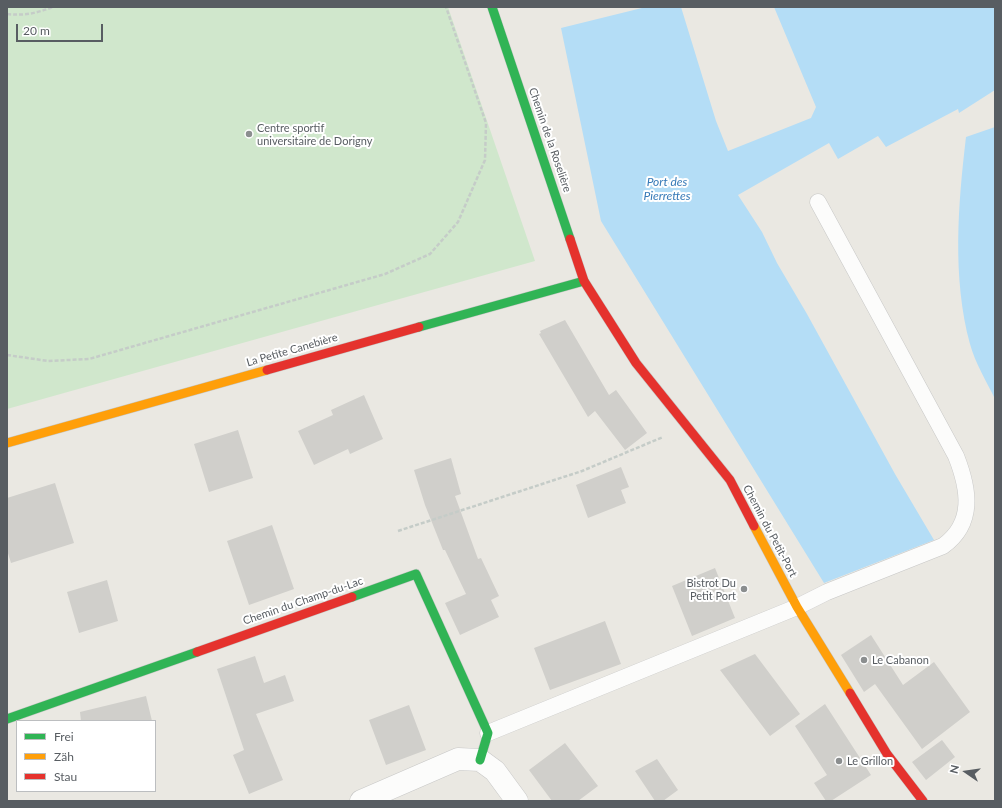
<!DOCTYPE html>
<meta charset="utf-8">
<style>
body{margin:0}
#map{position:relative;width:1002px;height:808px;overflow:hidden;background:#eae8e2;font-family:Lato,sans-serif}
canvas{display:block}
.frame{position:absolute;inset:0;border:8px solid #585d62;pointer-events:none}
.legend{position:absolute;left:16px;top:720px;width:140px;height:72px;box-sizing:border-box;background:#fff;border:1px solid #bcbec0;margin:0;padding:5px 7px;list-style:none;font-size:12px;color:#585d62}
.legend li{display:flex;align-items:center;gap:8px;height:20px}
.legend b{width:20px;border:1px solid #bcbec0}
.north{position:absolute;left:946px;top:752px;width:40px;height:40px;-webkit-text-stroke:3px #fff;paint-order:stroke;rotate:283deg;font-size:11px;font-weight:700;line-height:16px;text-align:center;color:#585d62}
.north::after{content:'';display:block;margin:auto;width:14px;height:18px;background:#585d62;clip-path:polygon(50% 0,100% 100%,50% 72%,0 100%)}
.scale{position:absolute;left:16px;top:24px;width:87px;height:18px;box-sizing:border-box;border:2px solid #585d62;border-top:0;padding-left:5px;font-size:12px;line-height:14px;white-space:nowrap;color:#585d62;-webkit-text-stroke:3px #fff;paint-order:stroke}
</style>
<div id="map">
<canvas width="1002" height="808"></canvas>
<div class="frame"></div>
<ul class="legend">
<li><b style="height:5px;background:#30b455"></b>Frei</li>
<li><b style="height:5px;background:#ff9f0a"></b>Zäh</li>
<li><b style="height:5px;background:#e5322d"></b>Stau</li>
</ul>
<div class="north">N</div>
<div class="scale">20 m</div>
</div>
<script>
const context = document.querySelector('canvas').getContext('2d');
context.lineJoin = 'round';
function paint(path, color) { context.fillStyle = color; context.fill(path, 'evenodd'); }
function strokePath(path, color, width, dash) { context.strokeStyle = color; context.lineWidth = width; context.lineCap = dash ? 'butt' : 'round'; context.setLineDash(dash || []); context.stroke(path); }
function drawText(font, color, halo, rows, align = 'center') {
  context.font = font + ' Lato,sans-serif'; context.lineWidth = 4; context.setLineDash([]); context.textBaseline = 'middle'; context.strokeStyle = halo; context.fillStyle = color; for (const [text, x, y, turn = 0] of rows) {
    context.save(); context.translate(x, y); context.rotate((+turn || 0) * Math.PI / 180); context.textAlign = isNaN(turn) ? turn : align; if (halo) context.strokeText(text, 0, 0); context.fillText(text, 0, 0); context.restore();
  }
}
paint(new Path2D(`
 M7 7H448L535 261 7 409Z`), '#d0e7cc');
paint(new Path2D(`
 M646 7H681L716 121 728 151 811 118 816 107 774 7H995V90L959 113 958 109 886 147 878 136 838 159 829 143 738 195 762 232 777 263 807 314 895 474 934 540 824 583 601 221 561 28Z
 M995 127V399C987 382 975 363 970 344 952 277 958 205 966 137Z`), '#b4ddf6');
paint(new Path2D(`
 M565 320 609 395 616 390 647 433 625 450 595 411 588 417 539 334 541 333 540 331Z
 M364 395 383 439 350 454 348 449 314 465 298 431 333 415 331 410Z
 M238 430 253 478 209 492 194 444Z
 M451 458 461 494 455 496 478 559 481 558 499 596 491 600 499 617 460 635 445 603 466 594 445 550H443L425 505 414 470Z
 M621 467 629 487 621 490 626 503 588 518 576 485Z
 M55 483 74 543 11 563 7 550V498Z
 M272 525 294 589 249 605 227 541Z
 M715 568 735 618 692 636 672 586Z
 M107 580 118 621 79 633 67 592Z
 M605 621 621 664 550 690 534 648Z
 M871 635 903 685 934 662 970 712 922 749 875 684 864 692 841 655Z
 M755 654 800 714 770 736 720 670Z
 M255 656 264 683 285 675 294 701 256 714 283 780 249 794 233 755 244 750 217 669Z
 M146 696 152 721H81L80 712Z
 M825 704 871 775 831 801H826L814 783 827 775 795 726Z
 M409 705 426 750 386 765 369 720Z
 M942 740 955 757 926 780 912 762Z
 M565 743 598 786 578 801H552L529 770Z
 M657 759 678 790 663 801H655L635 771Z`), '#d0cfcb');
const lane = new Path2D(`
 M488 733 797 607 827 592 943 546C975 523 969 489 956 456L818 202`);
const street = new Path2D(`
 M361 801 458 759 480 760 495 771 517 801`);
const fast = new Path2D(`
 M492 7 570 239
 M419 327 584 281
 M352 597 416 574 488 733 480 760
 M7 719 197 652`);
const slow = new Path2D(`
 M7 443 267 370
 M754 526 797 607 850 693`);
const jam = new Path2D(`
 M570 239 584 281 636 363 730 480 754 526
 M267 370 419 327
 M197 652 352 597
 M850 693 887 754 923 801`);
strokePath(lane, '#c7c7c6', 17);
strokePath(street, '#c7c7c6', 23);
strokePath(fast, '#c5c6c4', 10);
strokePath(slow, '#c5c6c4', 10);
strokePath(jam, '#c5c6c4', 10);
strokePath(new Path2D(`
 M7 14C24 16 37 13 53 7
 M7 355 48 361 89 359 385 274 430 254 458 222 485 160 486 123 446 7
 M398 531 582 471 663 437`), '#c5ccc8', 2.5, [4, 2]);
strokePath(lane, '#fcfcfb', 16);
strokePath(street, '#fcfcfb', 22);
strokePath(fast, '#30b455', 9);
strokePath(slow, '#ff9f0a', 9);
strokePath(jam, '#e5322d', 9);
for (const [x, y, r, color] of [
 [249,134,4,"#8b8e8f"],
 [744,589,4,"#8b8e8f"],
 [864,660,4,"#8b8e8f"],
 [839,761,4,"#8b8e8f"]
]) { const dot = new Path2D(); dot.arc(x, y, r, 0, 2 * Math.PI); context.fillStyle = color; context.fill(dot); strokePath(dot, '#fff', 1.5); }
drawText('11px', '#585d62', '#fff', [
 ["Centre sportif",257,128],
 ["universitaire de Dorigny",257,141],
 ["Bistrot Du",736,583,"right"],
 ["Petit Port",736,596,"right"],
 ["Le Cabanon",872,660],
 ["Le Grillon",847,761]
], 'left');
drawText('11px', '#585d62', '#fff', [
 ["Chemin de la Roselière",550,140,71],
 ["La Petite Canebière",292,350,-16],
 ["Chemin du Petit-Port",770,531,62],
 ["Chemin du Champ-du-Lac",303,601,-19]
]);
drawText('italic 12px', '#3579b7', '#fff', [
 ["Port des",667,182],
 ["Pierrettes",667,196]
]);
</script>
